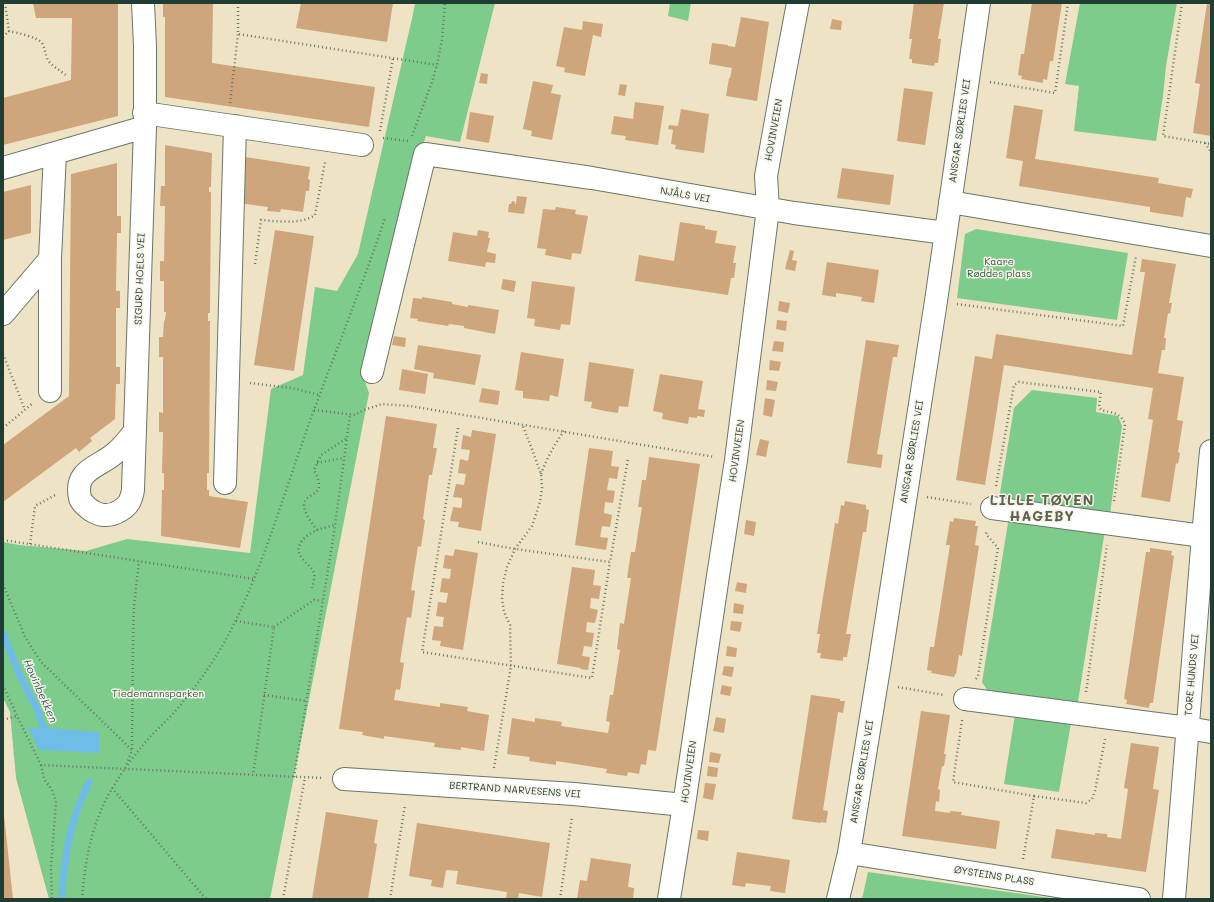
<!DOCTYPE html>
<meta charset="utf-8">
<style>
body{margin:0}
#map{position:relative;width:1214px;height:902px;overflow:hidden;background:#efe3c5;font-family:Mali,sans-serif}
canvas{display:block}
.frame{position:absolute;inset:0;border:4px solid #1f3d34;pointer-events:none}
</style>
<div id="map">
<canvas width="1214" height="902"></canvas>
<div class="frame"></div>
</div>
<script>
const context = document.querySelector('canvas').getContext('2d');
context.lineJoin = 'round';
function paint(path, color) { context.fillStyle = color; context.fill(path, 'evenodd'); }
function strokePath(path, color, width, dash) { context.strokeStyle = color; context.lineWidth = width; context.lineCap = dash ? 'butt' : 'round'; context.setLineDash(dash || []); context.stroke(path); }
function drawText(font, color, halo, rows, align = 'center') {
  context.font = font + ' Mali,sans-serif'; context.lineWidth = 3; context.setLineDash([]); context.textBaseline = 'middle'; context.strokeStyle = halo; context.fillStyle = color; for (const [text, x, y, turn = 0] of rows) {
    context.save(); context.translate(x, y); context.rotate((+turn || 0) * Math.PI / 180); context.textAlign = isNaN(turn) ? turn : align; if (halo) context.strokeText(text, 0, 0); context.fillText(text, 0, 0); context.restore();
  }
}
paint(new Path2D(`
 M415 3H495L460 142 426 136 415 169 381 297 365 382 369 393 270 899H49L16 778 10 712 3 698V542L19 545 86 551 127 539 250 553 271 389 303 375 315 287 337 291 358 254 413 14Z
 M670 3H691L688 21 668 16Z
 M1080 3H1177L1166 66 1163 96 1156 141 1074 131 1079 86 1065 84Z
 M976 229 1128 253 1117 320 957 298 965 234Z
 M1032 390 1097 398 1096 412 1118 416 1122 426 1110 514 1002 498 1000 493 1014 408Z
 M1009 517 1105 530 1077 708 989 693 982 682Z
 M1015 714 1071 723 1059 792 1004 784Z
 M868 872 1057 899H862Z`), '#7dcc8b');
paint(new Path2D(`
 M28 728H43L99 732V753L39 750Z`), '#70bce9');
strokePath(new Path2D(`
 M3 633 19 674 38 711 41 723 49 735
 M62 899C63 859 71 818 89 782`), '#70bce9', 7);
paint(new Path2D(`
 M33 3H118V116L3 145V98L71 80 72 18H36Z
 M163 3H213L212 63 375 87 369 127 165 97V17H163Z
 M301 3H393L387 42 296 28Z
 M914 3H944L938 39H941L938 63H935L934 66 912 63V59H909L912 39H909Z
 M1032 3H1062L1053 61H1050L1047 80 1043 79V83L1021 79 1022 76 1018 75 1021 54H1024Z
 M1207 3H1211V136L1193 133 1200 84 1195 83Z
 M741 17 769 22 757 101 726 96 729 78H730L732 68 709 64 712 43 728 45V46L735 47Z
 M832 19 842 21 841 30 830 29Z
 M583 21 603 24 601 37 593 35 585 76 564 72 565 68 556 66 564 27 582 30Z
 M481 73 488 74 487 84 479 83Z
 M533 81 553 85 551 93 561 95 552 140 531 136 532 131 523 129Z
 M620 84 627 85 625 96 618 95Z
 M904 88 933 92 925 145 897 141Z
 M635 102 664 106 658 145 625 140 626 136 611 134 614 116 633 119Z
 M1014 105 1043 110 1035 159 1159 178 1158 183 1193 189 1191 198 1186 197 1183 217 1150 212V207L1019 186 1023 161 1006 158Z
 M681 109 709 114 704 153 675 149 676 145 671 144 673 130 668 129 669 125 678 126Z
 M470 112 494 116 489 143 466 139Z
 M165 145 212 153 211 187H209V192H211L210 313H208V321H210L209 473H207V490H209V496L248 502 240 548 161 536 162 490H164V473H162L163 432H159V412L163 413V357H159V337H163L164 321 165 320 166 312H164V281H160V261H164L165 206H160L161 186H165Z
 M239 156 310 167 308 179 310 180 309 191H306L303 212 281 209 280 212 267 211 268 207 238 203Z
 M117 163V216H121V233H117L116 291H120V308H116V367H120V384H116L115 419 90 438 92 441 79 452 76 448 3 502V445L69 396 71 174Z
 M842 168 894 175 890 205 837 198Z
 M31 185V233L3 240V192Z
 M517 196 527 197 524 214 508 212 509 204H511L512 201 515 202V204H516Z
 M556 207 576 210 575 214 588 216 581 254 572 253 571 260 545 255 546 249 537 248 543 209 555 210Z
 M680 222 705 226V229L717 231 715 243 736 246 733 263H736L734 278H731L728 295 635 281 639 255 674 261Z
 M275 230 314 236 294 371 254 365Z
 M478 230 489 232 488 238H490L487 252 496 254 495 263 486 262 485 267 448 261 453 232 477 236Z
 M790 250 794 251 792 260 797 261 795 271 785 269Z
 M1142 259 1176 264 1169 303H1172L1170 314 1168 313 1164 338H1166L1165 350H1162L1158 373 1184 377 1177 420 1183 421 1178 452 1180 453 1178 464 1176 463 1170 502 1141 497 1153 420 1148 419 1153 388 1004 365 985 485 956 480 975 356 992 359 996 334 1132 355 1145 272H1140Z
 M827 262 879 270 874 303 861 301 862 297 836 293V297L822 295Z
 M503 279 516 281 514 292 501 289Z
 M532 281 575 287 570 325 561 324 560 330 534 326 535 319 527 318Z
 M422 297 452 302V304L468 307V305L499 310 495 334 464 328V326L449 324 448 326 417 321 418 319 410 318 413 298 422 299Z
 M779 301 790 303 788 313 778 311Z
 M777 320 787 321 786 331 776 329Z
 M394 336 406 338 405 347 392 345Z
 M866 340 899 345 897 357H893L877 454 883 455 881 468 847 463Z
 M774 341 784 342 783 352 772 351Z
 M418 345 481 355 475 385 433 378 434 373 414 369Z
 M521 352 564 359 558 397 550 395 549 401 523 398V391L515 390Z
 M770 360 781 362 779 371 769 370Z
 M589 362 634 369 628 407 619 406 618 413 605 411 591 408 592 402 584 401Z
 M402 369 428 374 425 394 399 390Z
 M660 374 703 381 698 409 705 410 704 417 697 416V418L689 417 688 424 662 419 663 413 653 411Z
 M767 380 778 382 776 391 766 390Z
 M482 388 500 391 498 405 479 402Z
 M765 398 775 400 772 417 763 415Z
 M386 416 437 424 433 448H437L432 475H429L423 519 425 520 421 547 418 546 411 590 415 591 411 618 407 617 400 662 404 663 400 690 396 689 394 700 440 707V703L468 707 467 711 489 715 484 751 461 747V750L434 747 435 743 384 736V739L362 735 363 732 339 729Z
 M472 430 496 434 481 531 458 527 459 522 450 521 453 507 461 508 462 504V498L453 497 456 484 464 485 466 474 458 473 460 459 468 461 470 450 461 449 463 435 471 437Z
 M760 439 769 441 766 457 756 455Z
 M589 448 613 451 611 466 619 467 617 479 609 478 607 490 615 491 613 503 605 502 604 513 612 515 610 527 602 526 600 537 608 538 606 550 575 545Z
 M649 457 700 464 656 751 648 750 646 765 641 764 639 774 628 772 627 776 606 773 607 769 556 761V765L529 761 530 757 507 754 512 718 535 722V718L562 722 561 726 608 733 610 722 606 721 610 695H613L620 650 617 649 620 623 624 624 631 578H627L631 552H635L642 507H638L642 480H646Z
 M845 501 866 505V509L869 510 866 532H863L846 634H851L847 657H843V661L820 658 821 653H817L820 634H817L835 523 838 524 841 505 844 506Z
 M954 518 976 521 975 526H978L975 545 979 546 962 656 959 655 956 674H955L954 677 931 673 932 671 927 670 930 647H934L950 545H946L950 521 953 522Z
 M746 520 756 522 754 536 744 534Z
 M1150 548 1172 551 1171 555 1174 556 1153 703H1150L1149 708 1126 704 1127 700 1124 699 1146 552H1150Z
 M455 549 478 553 463 650 440 646 441 641 432 640 434 626 443 627V623L444 617 436 616 438 602 446 603 447 599 448 593 440 592 442 578 450 579 451 569 443 568 445 555 453 556Z
 M572 567 595 570 593 585 601 586 599 599 591 598 590 608 598 610 595 623 587 622 586 632 594 633 592 647 584 646 582 656 590 657 588 670 580 669 581 668 557 664Z
 M737 582 747 584 746 593 735 591Z
 M734 603 744 605 743 614 733 613Z
 M731 621 742 622 740 632 730 630Z
 M727 646 737 648 736 657 726 656Z
 M724 666 734 667 732 677 722 675Z
 M722 685 732 687 730 696 720 694Z
 M811 695 840 699V701H845L843 713 838 712 823 810 828 811 826 823 821 822V823L792 819Z
 M921 711 950 715 944 754H946L944 766H942L938 789 940 790 939 802 936 801 935 811 950 813V811L962 812 961 815 1000 821 996 849 902 836Z
 M716 717 726 719 724 733 713 731Z
 M1131 743 1159 747 1153 789 1159 790 1146 872 1051 858 1056 829 1095 835V833L1107 834V837L1121 839 1128 789 1124 788Z
 M710 752 721 754 719 763 709 762Z
 M708 766 718 768 717 777 707 776Z
 M705 783 716 784 713 800 703 798Z
 M326 812 378 820 374 843 377 844 368 899H312Z
 M3 815H4L13 899H3Z
 M417 823 550 843 542 897 519 893 518 899 506 898 507 892 456 884 458 871 446 870 443 888 431 886 432 880 409 876Z
 M698 830 709 831 708 841 697 839Z
 M737 852 790 860 785 893 770 891 771 886 746 883 745 887 732 885Z
 M591 858 631 864 628 887 634 888 633 899H577L580 880 587 881Z`), '#cfa57c');
const minor = new Path2D(`
 M144 113 362 145
 M3 168 145 127
 M950 202 1211 246
 M3 314 50 259
 M372 372 425 154 592 178 794 213 946 233
 M50 391V259L55 153
 M135 431C128 440 122 448 114 454 97 468 74 470 80 498 81 502 84 504 87 507 91 511 99 515 104 515 114 516 128 508 131 498 132 495 133 492 133 489L145 127V46L143 3
 M225 483 235 126
 M992 508 1203 536
 M965 699 1188 728 1211 732
 M344 779 574 794 684 805
 M849 853 1139 899
 M669 899 684 805 718 576 736 460 768 209 766 176 782 87 798 3
 M838 899 849 853 880 662 936 301 979 3
 M1174 899 1203 536 1211 451`);
strokePath(minor, '#687767', 24);
strokePath(new Path2D(`
 M5 3 9 31C18 33 37 37 42 43 45 48 45 53 47 58 50 66 60 70 66 75
 M238 3V34L437 65
 M1182 3 1163 136 1211 144
 M3 37 9 31
 M990 82 1055 93 1068 3
 M230 103 238 34
 M380 131 393 58
 M412 136 432 82 437 65 442 40 445 3
 M383 138 408 141
 M1205 143 1211 152
 M255 264 261 220C278 221 300 225 315 215L325 162
 M957 304 1123 326 1136 256
 M3 354 25 410
 M250 383 291 388 320 395
 M314 410 355 415 364 410 382 404 410 406 715 457
 M3 428 33 403
 M458 428 422 652 592 678 610 562
 M317 463 344 458
 M541 474C547 458 554 445 564 431
 M996 486 1014 385 1019 382 1101 392 1099 407 1101 410C1112 413 1120 412 1125 424L1114 502
 M927 497 971 504
 M317 530C312 523 304 514 304 504 305 495 320 495 319 485 319 480 316 474 314 470L321 455 347 438
 M3 540 254 579
 M478 542 515 549 610 562 628 459
 M30 544 35 506 57 494
 M3 584 25 637 41 662 132 750 126 766
 M312 588C313 584 315 577 314 573 312 567 305 563 302 558 292 546 306 535 317 530 322 528 329 527 335 525
 M236 621 274 627 253 775
 M274 627 314 600 322 601
 M976 679 978 676 998 548 986 534 987 530
 M3 685 17 716 41 765 323 778
 M898 687 944 695
 M1086 692 1107 545
 M264 695 306 701
 M3 720 17 716
 M962 720 953 782 1034 796
 M132 749 133 640 134 606 139 561
 M41 765 44 779 52 790 56 801 51 867 52 899
 M494 768 511 666 510 625 504 612 502 599 503 583 507 567 515 549 532 526 540 502 542 488 541 474 532 449 522 424
 M294 777 334 533 350 415
 M112 788 206 899
 M1023 859 1034 796 1086 803 1092 799 1095 791 1105 739
 M82 899C85 860 92 821 113 787 123 770 136 753 149 738 158 728 169 719 178 708 199 683 218 656 233 626 267 557 287 483 314 410 338 346 363 283 385 218
 M283 899 305 777
 M390 899 405 805
 M560 899 572 817`), '#687767', 2.5, [1, 3]);
strokePath(minor, '#fff', 22);
drawText('10px', '#1f3d34', '#f7f3e8', [
 ["HOVINVEIEN",774,130,-80],
 ["ANSGAR SØRLIES VEI",960,131,-82],
 ["NJÅLS VEI",685,195,10],
 ["SIGURD HOELS VEI",140,279,-88],
 ["HOVINVEIEN",737,451,-82],
 ["ANSGAR SØRLIES VEI",912,452,-81],
 ["TORE HUNDS VEI",1192,675,-85],
 ["HOVINVEIEN",689,772,-82],
 ["ANSGAR SØRLIES VEI",862,772,-81],
 ["BERTRAND NARVESENS VEI",515,790,4],
 ["ØYSTEINS PLASS",994,876,9]
]);
drawText('10px', '#325a45', '#f7f3e8', [
 ["Kaare",999,262],
 ["Røddes plass",999,274],
 ["Tiedemannsparken",158,694]
]);
drawText('italic 11px', '#335d61', '#f7f3e8', [
 ["Hovinbekken",40,691,66]
]);
context.letterSpacing = '1px';
drawText('bold 14px', '#5d614d', '#f7f3e8', [
 ["LILLE TØYEN",1042,501],
 ["HAGEBY",1042,517]
]);
context.letterSpacing = '0px';
</script>
